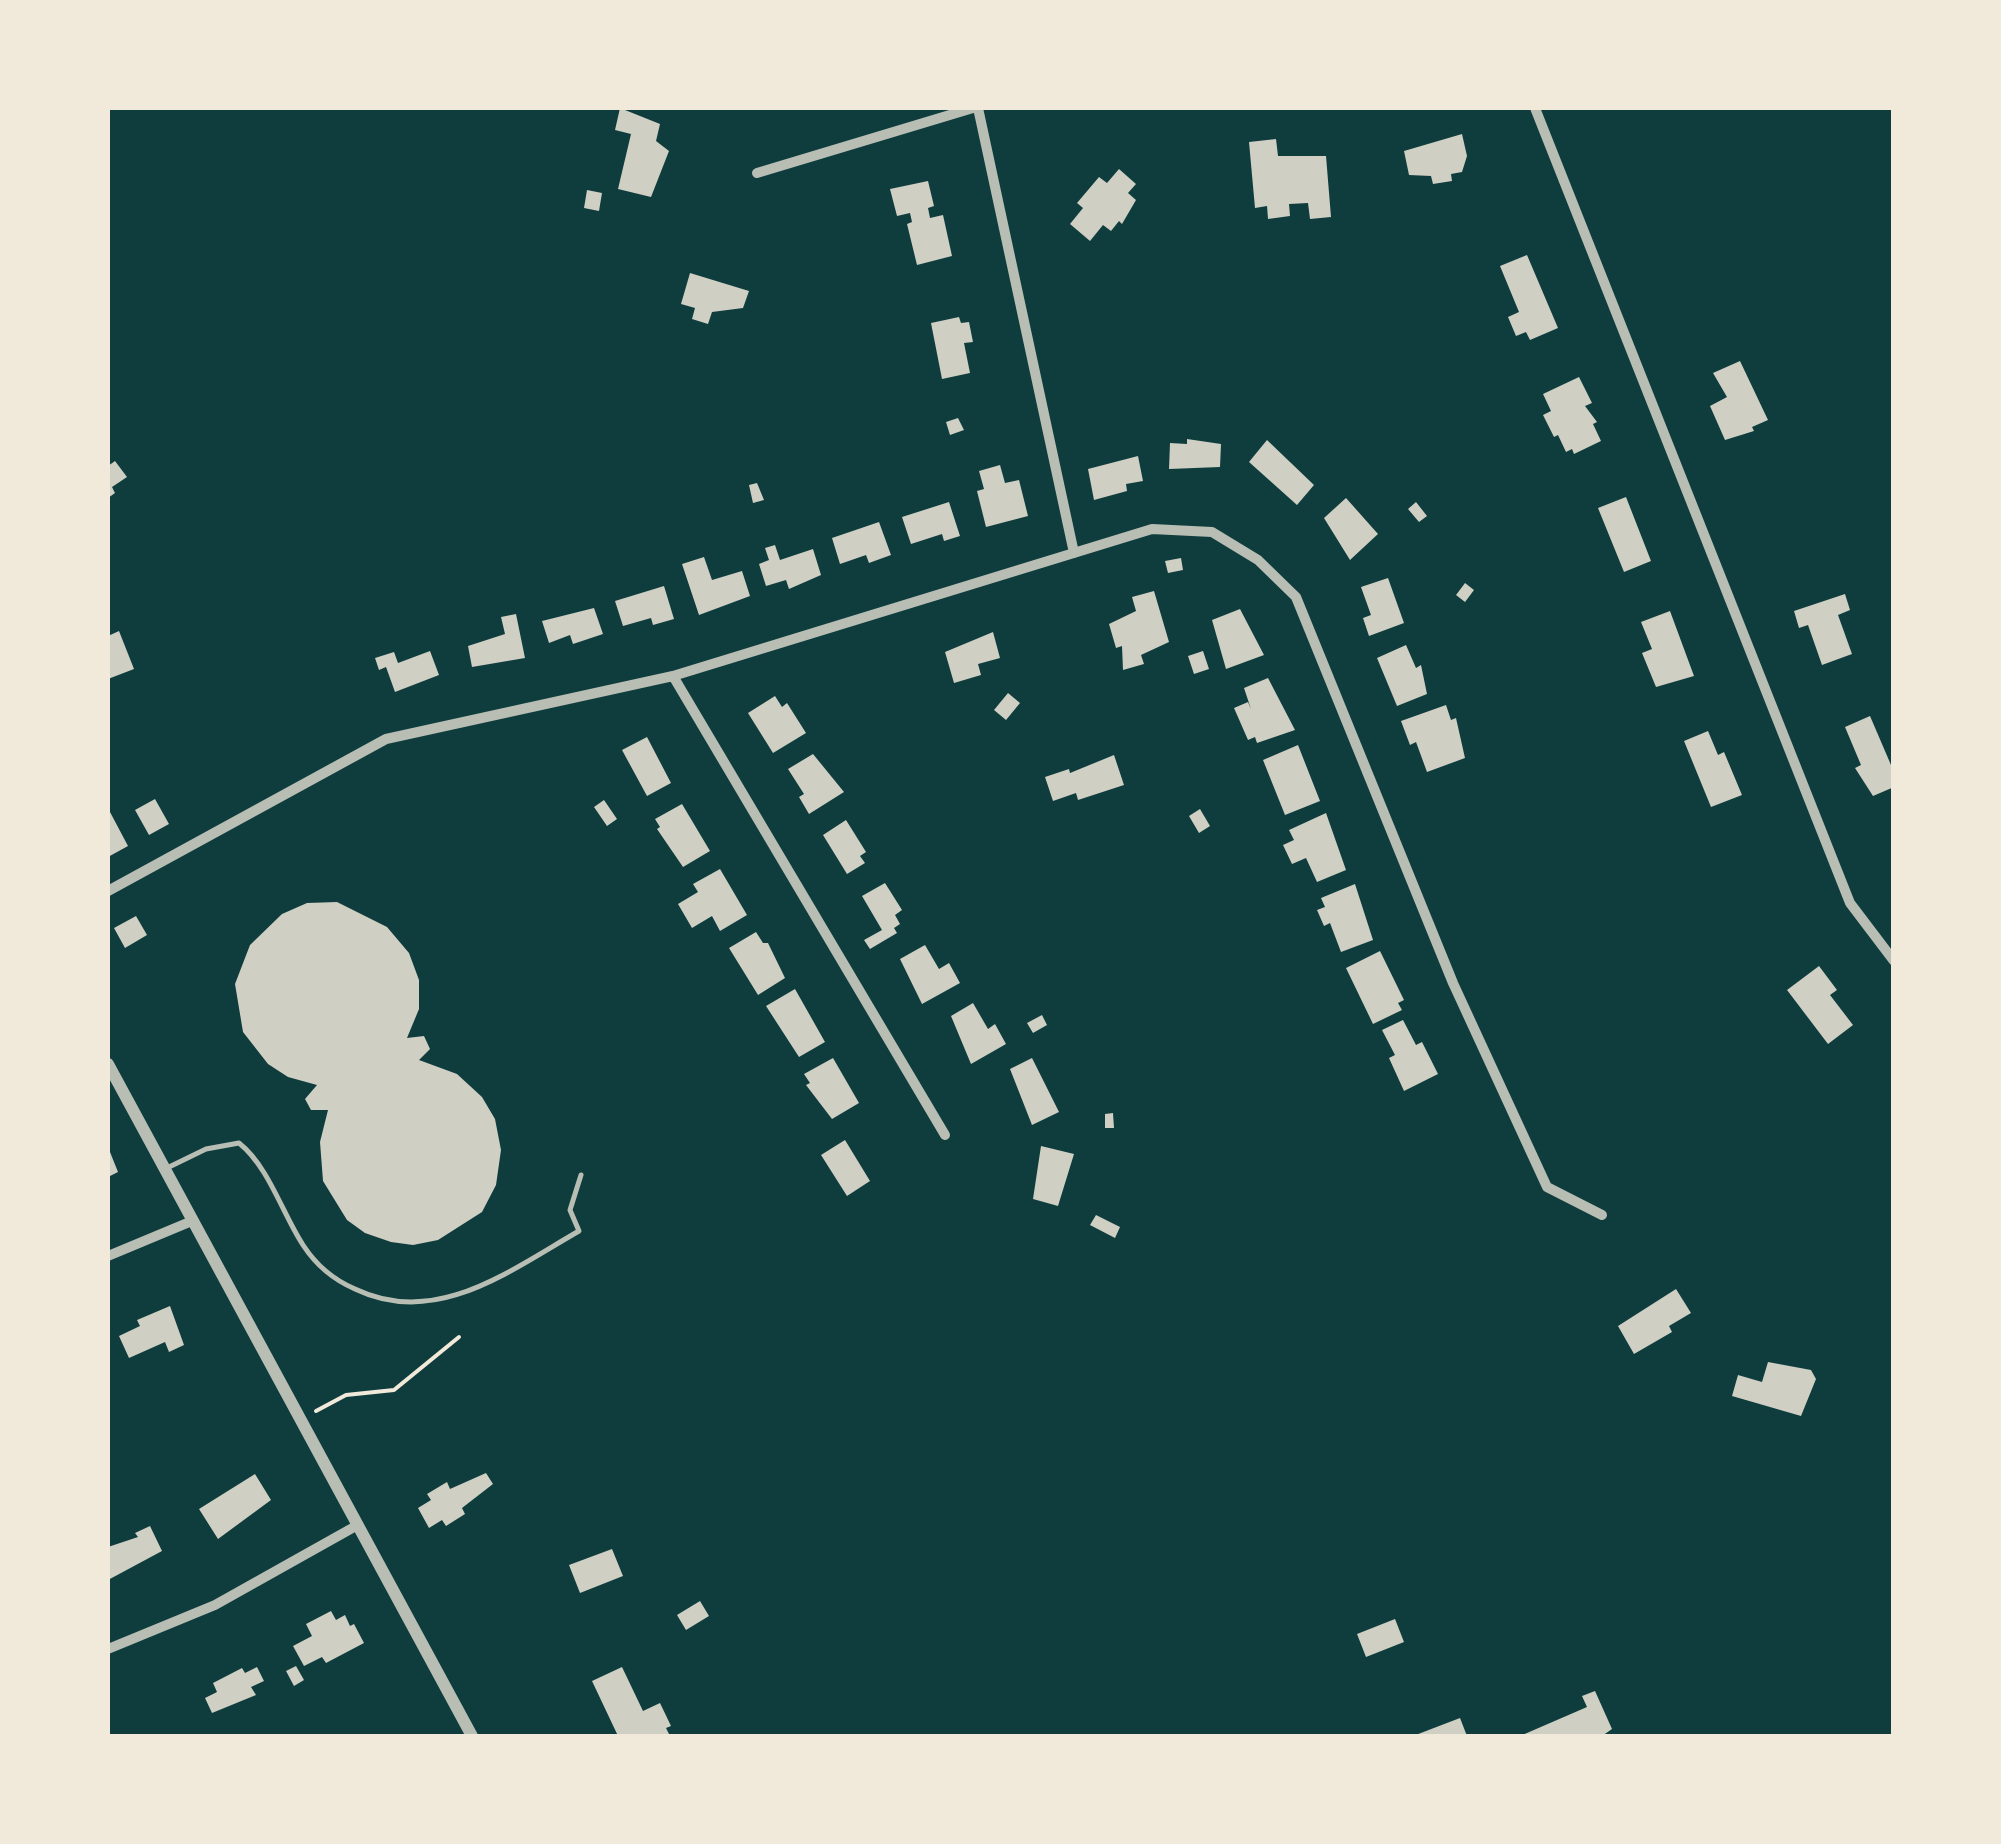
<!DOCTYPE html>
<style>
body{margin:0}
#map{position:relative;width:2001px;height:1844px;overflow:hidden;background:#0f3d3e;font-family:Cabin,sans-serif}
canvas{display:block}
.frame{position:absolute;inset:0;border:110px solid #f1e9da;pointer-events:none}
</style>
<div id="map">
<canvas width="2001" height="1844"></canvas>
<div class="frame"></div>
</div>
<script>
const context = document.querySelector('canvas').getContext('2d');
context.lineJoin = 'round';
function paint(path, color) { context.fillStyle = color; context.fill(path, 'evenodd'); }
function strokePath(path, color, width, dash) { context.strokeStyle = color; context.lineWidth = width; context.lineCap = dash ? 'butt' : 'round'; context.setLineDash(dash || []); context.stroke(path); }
paint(new Path2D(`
 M620 108 660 124 656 141 669 151 651 197 618 189 631 134 615 130Z
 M1462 134 1467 156 1462 172 1451 174 1452 181 1433 184 1431 176 1409 175 1404 151Z
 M1276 139 1278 156H1326L1331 217 1310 219 1308 203 1289 204 1290 216 1268 219 1267 206 1255 208 1249 142Z
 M1119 169 1136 184 1128 193 1136 200 1122 224 1119 221 1111 231 1103 225 1090 241 1070 224 1083 208 1077 203 1099 177 1107 183Z
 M928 181 934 206 928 208 930 218 943 215 952 256 917 265 907 224 912 222 910 213 897 216 890 189Z
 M587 190 602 193 599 211 584 208Z
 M1527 255 1558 328 1530 340 1526 332 1516 336 1508 317 1519 312 1500 266Z
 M690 273 749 291 743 308 712 312 708 324 692 319 695 308 681 304Z
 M959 317 961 323 969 322 973 342 964 343 970 373 942 379 931 323Z
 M1740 361 1768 420 1752 427 1754 431 1725 440 1710 406 1727 397 1713 373Z
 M1579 377 1592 403 1585 406 1597 422 1593 424 1601 441 1574 454 1572 449 1566 452 1558 435 1554 437 1543 415 1551 411 1543 394Z
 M958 418 964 430 950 435 946 422Z
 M1187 439 1221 444 1220 467 1169 469 1170 443 1187 444Z
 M1267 440 1314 485 1297 505 1249 462Z
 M1138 456 1143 481 1126 484 1127 491 1094 500 1088 469Z
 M115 461 127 477 112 487 115 493 108 498V466Z
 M1000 465 1005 483 1019 480 1028 516 986 527 977 491 984 489 979 471Z
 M757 483 764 500 753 503 749 485Z
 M1626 497 1651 561 1624 572 1598 508Z
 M1346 498 1378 534 1350 560 1324 518Z
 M949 502 960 536 944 541 942 534 911 544 902 517Z
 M1416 502 1427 516 1419 522 1408 509Z
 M879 522 891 555 869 563 866 555 840 564 832 538Z
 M775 545 780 560 813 549 821 575 789 589 786 580 766 586 759 564 769 560 765 548Z
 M704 557 712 580 742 571 750 596 699 615 682 564Z
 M1181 558 1183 570 1168 573 1165 561Z
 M1388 578 1404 623 1369 636 1363 618 1371 615 1361 587Z
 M1465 583 1474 590 1465 602 1456 595Z
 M664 586 674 619 653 625 651 618 623 626 615 601Z
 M1154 591 1169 642 1141 655 1144 664 1123 670 1122 646 1116 648 1109 624 1136 611 1132 597Z
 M1845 594 1850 610 1838 615 1852 654 1822 665 1808 625 1799 628 1794 611Z
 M594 608 603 634 573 644 570 635 549 643 542 621Z
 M1240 609 1264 655 1226 669 1212 620Z
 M1670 611 1694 676 1656 687 1642 653 1652 649 1641 622Z
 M516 614 525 658 472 667 468 646 505 634 501 617Z
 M119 631 134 669 108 679V636Z
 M993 632 1000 658 978 664 981 675 954 683 945 652Z
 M1406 645 1416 668 1421 665 1427 694 1397 706 1377 658Z
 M430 651 439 675 395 692 386 667 379 670 375 658 394 652 398 663Z
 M1203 651 1209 669 1194 674 1188 656Z
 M1268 678 1295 730 1257 743 1255 737 1248 740 1234 708 1248 702 1251 709 1244 688Z
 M1008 693 1020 703 1006 720 994 710Z
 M775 696 782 707 787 703 806 733 773 753 748 713Z
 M1446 705 1451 720 1456 718 1465 758 1427 772 1416 742 1410 745 1401 721Z
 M1870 716 1894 772V787L1873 796 1855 768 1861 765 1845 727Z
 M1708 731 1718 755 1724 752 1742 795 1711 807 1684 741Z
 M647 737 671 783 647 796 622 750Z
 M1298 745 1320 801 1285 815 1263 760Z
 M813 754 844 792 809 814 799 797 804 794 788 769Z
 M1114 755 1124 785 1078 800 1076 793 1053 801 1045 777 1069 769 1070 773Z
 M155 799 169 824 149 835 135 810Z
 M604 800 617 819 607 826 594 807Z
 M682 804 710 851 683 867 657 829 660 827 655 819Z
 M1200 809 1210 826 1199 833 1189 816Z
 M110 812 128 846 108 857V814Z
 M1326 813 1346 870 1317 882 1306 858 1292 864 1283 845 1294 840 1289 830Z
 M846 820 866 852 860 856 865 863 847 874 823 835Z
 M720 869 747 915 720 931 712 916 692 928 678 904 698 892 693 884Z
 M885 883 902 910 895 915 900 924 894 928 897 933 870 949 864 940 882 930 862 896Z
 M1355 884 1373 940 1341 952 1330 923 1324 926 1317 910 1325 907 1321 898Z
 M337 902 387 927 409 953 419 980V1009L407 1038 424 1036 430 1049 419 1060 457 1074 482 1097 495 1119 501 1150 496 1185 482 1212 438 1240 413 1245 391 1242 365 1233 347 1220 323 1181 320 1142 328 1110H311L305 1099 317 1085 288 1077 268 1064 243 1032 235 984 250 945 282 914 307 903Z
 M136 916 147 935 125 948 114 928Z
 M756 932 763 943H768L785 978 758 995 729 948Z
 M925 945 939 969 949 963 960 983 922 1004 900 959Z
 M1380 951 1404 1000 1398 1003 1402 1010 1373 1024 1346 968Z
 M1819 966 1837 990 1830 995 1853 1025 1828 1044 1787 990Z
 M795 989 825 1042 799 1057 766 1006Z
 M973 1003 988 1029 995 1024 1006 1044 971 1064 951 1016Z
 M1042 1015 1047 1025 1033 1033 1027 1023Z
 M1403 1020 1416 1045 1422 1042 1438 1074 1404 1091 1389 1058 1395 1055 1382 1030Z
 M833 1058 859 1103 832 1119 806 1085 810 1083 804 1074Z
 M1032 1058 1059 1112 1032 1125 1010 1069Z
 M1113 1113 1114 1128H1105V1114Z
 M845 1140 870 1181 847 1196 821 1155Z
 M1041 1146 1074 1154 1058 1206 1033 1199Z
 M108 1147 118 1172 108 1177Z
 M1096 1215 1120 1227 1115 1238 1090 1225Z
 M1676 1289 1691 1313 1669 1326 1672 1332 1634 1354 1618 1326Z
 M170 1306 184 1345 169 1352 165 1342 129 1358 119 1336 140 1326 137 1320Z
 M1768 1362 1811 1370 1816 1379 1801 1416 1732 1396 1738 1375 1762 1382Z
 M486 1473 493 1484 462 1508 465 1514 446 1526 442 1520 429 1528 418 1508 431 1500 427 1494 447 1482 450 1489Z
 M255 1474 271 1500 218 1539 199 1509Z
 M150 1526 162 1551 108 1580V1547L138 1537 135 1533Z
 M612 1549 623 1576 580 1593 569 1565Z
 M700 1601 709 1616 686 1630 677 1615Z
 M331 1611 336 1620 345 1615 350 1626 354 1624 364 1643 326 1663 322 1657 304 1666 293 1646 312 1636 306 1624Z
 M1395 1619 1404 1642 1366 1657 1357 1634Z
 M296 1666 304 1680 294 1686 286 1671Z
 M257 1667 264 1681 251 1687 256 1695 212 1713 205 1698 217 1692 213 1683 242 1668 245 1673Z
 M622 1667 643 1711 660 1703 671 1726 666 1728 669 1734 618 1736 592 1681Z
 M1595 1691 1612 1729 1602 1736H1520L1587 1707 1582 1696Z
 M1460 1718 1467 1736H1413Z`), '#cfcfc3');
strokePath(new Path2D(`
 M316 1411 346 1395 394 1390 459 1337`), '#f1e9da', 4);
strokePath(new Path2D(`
 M167 1168 206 1149 239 1143C269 1167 282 1213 303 1245 316 1265 334 1280 355 1289 436 1328 509 1271 579 1231L570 1210 581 1175`), '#b8beb3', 5);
strokePath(new Path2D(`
 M978 108 1074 553
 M1535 108 1850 903 1894 961
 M757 173 973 108
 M673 676 945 1135
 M108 891 386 739 673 676 1152 529 1212 532 1258 560 1296 597 1453 983 1547 1187 1602 1215
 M108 1256 192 1221
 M108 1649 215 1605 356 1526`), '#b8beb3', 10);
strokePath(new Path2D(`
 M108 1064 472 1736`), '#b8beb3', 12);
</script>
